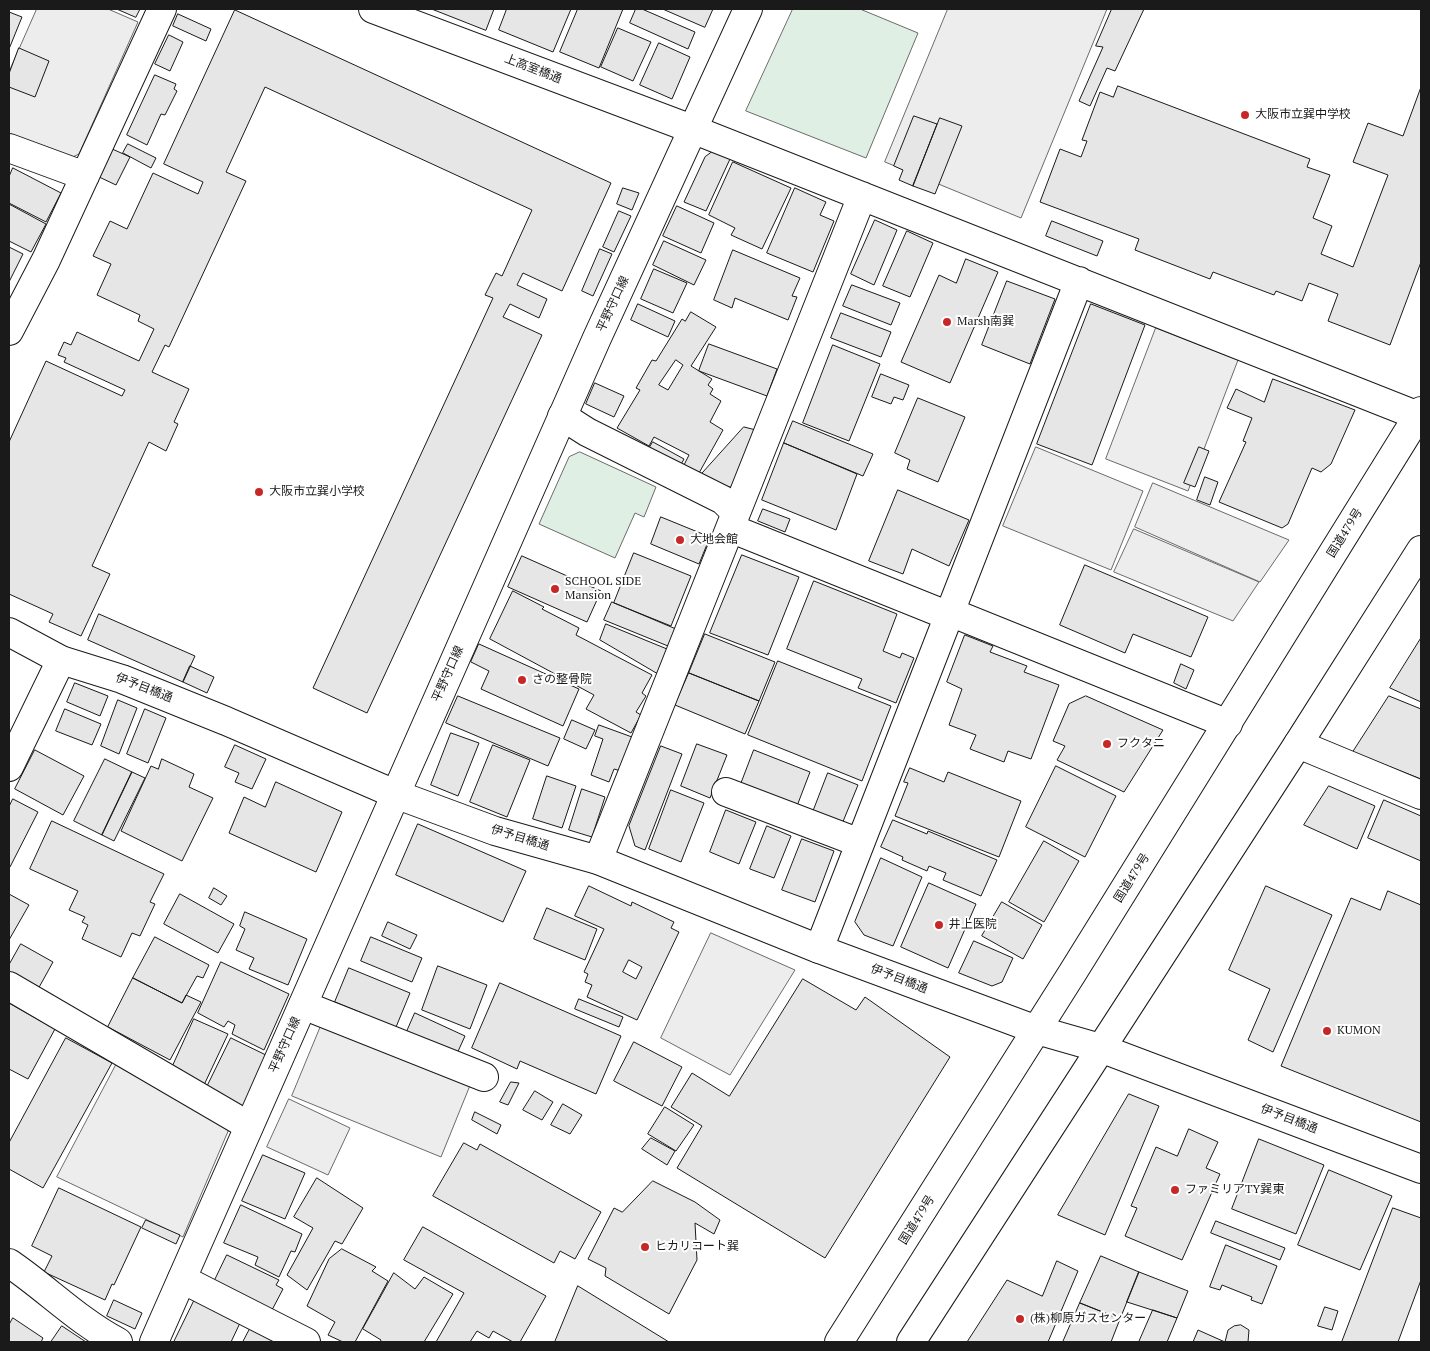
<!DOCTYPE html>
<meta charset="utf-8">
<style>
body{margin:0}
#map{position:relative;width:1430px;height:1351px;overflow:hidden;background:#fff;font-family:"PT Serif",serif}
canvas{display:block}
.frame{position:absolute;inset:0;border:10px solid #1a1a1a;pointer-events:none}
</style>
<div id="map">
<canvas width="1430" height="1351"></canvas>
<div class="frame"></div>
</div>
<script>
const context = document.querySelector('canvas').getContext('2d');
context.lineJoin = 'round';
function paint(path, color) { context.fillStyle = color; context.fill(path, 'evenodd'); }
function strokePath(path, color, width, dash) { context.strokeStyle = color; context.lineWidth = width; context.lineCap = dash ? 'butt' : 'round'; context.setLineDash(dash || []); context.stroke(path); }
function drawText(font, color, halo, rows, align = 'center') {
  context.font = font + ' "PT Serif","Noto Sans JP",serif'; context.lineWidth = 4; context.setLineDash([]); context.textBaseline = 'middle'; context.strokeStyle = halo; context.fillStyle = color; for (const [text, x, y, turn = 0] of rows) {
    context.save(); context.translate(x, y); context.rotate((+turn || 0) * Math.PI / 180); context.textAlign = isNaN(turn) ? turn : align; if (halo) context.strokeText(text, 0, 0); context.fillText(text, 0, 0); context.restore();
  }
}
const green = new Path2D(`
 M793 9H860L918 33 866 158 746 111Z
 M580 452 656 487 644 517 635 513 615 558 539 524 569 457Z`);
paint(green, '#e0efe3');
strokePath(green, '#6a6a6a', 1);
const parking = new Path2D(`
 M37 9H108L138 22 79 154 66 160 9 139V72Z
 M948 9H1107L1021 218 885 162Z
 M1156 328 1238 360 1188 491 1106 459Z
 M1036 447 1143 491 1111 570 1003 526Z
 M1153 483 1289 540 1260 582 1135 527Z
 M1134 529 1259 582 1233 621 1114 572Z
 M711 933 795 970 730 1075 661 1038Z
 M323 1021 471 1083 441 1157 292 1096Z
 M116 1065 229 1129 183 1237 57 1177Z
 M289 1099 350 1128 328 1175 267 1147Z`);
paint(parking, '#ededed');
strokePath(parking, '#6a6a6a', 1);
const building = new Path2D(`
 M117 9H140L136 17Z
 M432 9H494L486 30Z
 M507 9H571L553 52 499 30Z
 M578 9H623L599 68 560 52Z
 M636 9H642L695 32 688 49 630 23Z
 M663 9H713L705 27Z
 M1112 9H1144L1115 71 1107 68 1090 106 1079 101 1103 47 1096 46Z
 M235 10 611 183 562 291 523 273 517 285 547 299 539 318 510 304 503 317 542 335 367 713 313 688 493 298 485 295 496 273 502 276 532 210 265 87 226 172 246 181 169 347 165 345 152 372 189 389 174 422 178 424 166 451 149 442 92 566 110 574 81 636 49 622 53 614 9 594V442L46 361 122 396 125 390 64 362 66 358 58 355 64 342 71 345 77 332 139 361 154 329 138 321 140 315 97 295 111 264 93 256 110 221 127 229 153 173 198 194 203 182 164 164Z
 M9 12 22 17 9 49Z
 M178 14 211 29 206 41 173 26Z
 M618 28 651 42 633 81 601 67Z
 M169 35 183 42 170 71 155 64Z
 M659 43 690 57 672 99 640 85Z
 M19 48 49 61 35 97 9 87V74Z
 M155 75 176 84 174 89 177 91 165 115 161 114 147 145 127 135Z
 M1118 86 1310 159 1307 167 1330 175 1313 218 1332 226 1321 254 1353 267 1388 175 1353 162 1368 123 1403 136 1421 87V262L1390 345 1328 321 1338 294 1309 283 1302 301 1276 291 1274 295 1213 272 1210 279 1135 250 1139 239 1040 202 1060 149 1081 157 1087 141 1082 140 1100 92 1113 97Z
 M914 116 937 124 913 186 899 180 903 170 894 166Z
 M940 118 962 126 935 194 913 186Z
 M128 144 156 158 151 168 123 153Z
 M110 148 130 157 116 185 97 176Z
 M712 152 730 159 706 211 684 202 705 157Z
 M733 162 791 188 762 249 731 235 735 228 709 215Z
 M13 168 61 193 46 222 9 203V177Z
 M623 188 639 193 632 210 617 204Z
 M795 188 826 202 820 215 834 221 813 272 767 253Z
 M9 204 46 224 31 252 9 241Z
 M677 206 714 223 701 253 663 236Z
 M619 211 631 216 614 252 603 247Z
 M875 220 897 230 874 285 851 274Z
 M1052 221 1103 241 1097 256 1046 236Z
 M907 231 933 243 910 297 883 286Z
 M664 241 706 260 694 285 653 265Z
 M9 247 23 254 9 282Z
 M600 249 612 254 593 296 582 291Z
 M733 250 800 278 792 296 797 297 788 320 735 298 732 308 714 300Z
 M966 259 998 272 950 383 901 362 939 275 956 283Z
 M654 269 687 283 673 313 641 299Z
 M1007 281 1055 299 1030 364 982 345Z
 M852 285 900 303 891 325 843 306Z
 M638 304 675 321 668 337 631 320Z
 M1091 304 1145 325 1092 465 1037 444Z
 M691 312 716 327 691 366 712 379 708 385 713 389 710 394 721 401 710 422 723 430 699 473 684 465 689 455 654 437 649 446 617 428 640 390 636 388 652 360 656 361 682 319 685 321ZM676 360 683 365 668 390 659 385Z
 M841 313 891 332 881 357 831 338Z
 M709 344 777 369 767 396 699 371Z
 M833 345 880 364 849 441 803 423Z
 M881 374 909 385 903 400 894 397 891 404 872 397Z
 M1273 379 1355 410 1331 464 1321 472 1312 468 1288 524 1282 528 1219 502 1246 442 1243 441 1252 418 1227 408 1236 389 1264 402Z
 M595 383 624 396 614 417 586 404Z
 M918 398 965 417 938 482 907 469 910 460 895 453Z
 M793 421 873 454 863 476 784 443Z
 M744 427 756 430 733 487 720 488 699 477Z
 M653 442 684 459 679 468 647 452Z
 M784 443 857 474 836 530 762 500Z
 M1199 447 1209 451 1195 487 1184 483Z
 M1205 477 1218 482 1210 505 1197 500Z
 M898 490 969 520 949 566 912 549 903 574 869 561Z
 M763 509 790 519 785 532 758 521Z
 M661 517 710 537 699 564 651 544Z
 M634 553 691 576 671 626 614 603Z
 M742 555 799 577 768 655 710 633Z
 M522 556 601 591 587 622 508 587Z
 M1085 565 1208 617 1191 657 1133 634 1125 653 1060 625Z
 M814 581 897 614 883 651 900 658 902 653 914 658 896 703 858 688 862 679 787 649Z
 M513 591 544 607 542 609 579 628 576 635 652 675 642 693 646 696 636 712 641 715 631 733 586 709 594 695 490 639Z
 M612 602 676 629 668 646 604 620Z
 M99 614 195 656 183 682 88 640Z
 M606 624 667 649 658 674 600 640Z
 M705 634 775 662 759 701 689 673Z
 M965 635 993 646 990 652 1027 666 1024 672 1059 685 1031 759 1008 751 1004 762 970 749 976 735 949 725 962 689 947 682Z
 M1421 638V702L1390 688Z
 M479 644 579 689 563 726 481 689 489 671 471 662Z
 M778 661 891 706 862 781 748 735Z
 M1181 664 1194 670 1186 689 1174 683Z
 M190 666 214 677 207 693 183 682Z
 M689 673 759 701 745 734 675 705Z
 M75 683 108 696 100 716 67 702Z
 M458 696 560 738 548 766 446 723Z
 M1086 696 1163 730 1124 792 1057 760 1065 746 1053 741 1069 704Z
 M1389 696 1421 709V779L1353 752Z
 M118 700 137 708 119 754 101 746Z
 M65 709 101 724 92 745 56 731Z
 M145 709 166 718 148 763 127 754Z
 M572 720 595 730 586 749 564 739Z
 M599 725 632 737 621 771 614 769 609 782 591 775 603 739 595 736Z
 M451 733 479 743 458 796 431 785Z
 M697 744 727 755 710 798 681 786Z
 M235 745 266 759 252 789 235 782 239 773 225 767Z
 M493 745 530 760 507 817 470 802Z
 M661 746 682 754 645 850 635 846 629 826Z
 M35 750 84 776 63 815 15 789Z
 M754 750 810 772 797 806 741 784Z
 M105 759 132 772 102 835 74 821Z
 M162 759 194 774 189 787 213 798 182 861 121 831 151 766 158 769Z
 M1056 766 1116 796 1085 857 1026 827Z
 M910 768 944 782 948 772 1021 801 999 857 895 816 908 783 904 782Z
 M132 772 145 778 114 841 102 835Z
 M828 773 858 785 842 824 813 812Z
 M547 776 576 786 562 828 533 819Z
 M276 782 342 812 316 872 229 833 244 797 265 807Z
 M1329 786 1375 806 1357 849 1304 825Z
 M582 789 605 797 592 837 569 830Z
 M671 790 704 803 681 862 649 849Z
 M13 799 38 812 10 867H9V807Z
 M1384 800 1421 816V861L1368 838Z
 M726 810 756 822 739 864 710 852Z
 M893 820 927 834 928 831 997 860 981 896 943 880 946 873 929 866 927 871 902 860 903 857 881 847Z
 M52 821 164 874 150 902 155 904 140 936 132 933 121 957 82 939 88 925 82 922 85 917 69 910 78 891 30 869Z
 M418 824 526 871 503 922 396 875Z
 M767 826 791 836 774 878 750 869Z
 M802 839 834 851 815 902 782 890Z
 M1044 841 1079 861 1044 922 1009 902Z
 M881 858 922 877 893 946 864 935 855 922Z
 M929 883 976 904 948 968 901 947Z
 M589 886 631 906 632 902 674 922 671 928 679 932 637 1020 587 997 592 985 585 982 588 974 584 972 604 929 575 916ZM629 960 642 967 636 979 623 972Z
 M1266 886 1332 915 1273 1052 1248 1040 1270 989 1229 970Z
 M214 888 227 896 221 905 209 898Z
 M1388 891 1421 905V1122L1281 1066 1351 898 1380 910Z
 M9 894 29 905 9 940Z
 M180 894 234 924 218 953 164 924Z
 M1002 902 1042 925 1023 959 982 936Z
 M547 908 597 929 585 960 534 939Z
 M245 912 307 939 288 985 249 969 254 958 236 950 245 929 240 926Z
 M388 922 417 935 410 949 382 936Z
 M155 937 209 965 203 978 197 976 182 1003 133 978Z
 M371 937 422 958 412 982 361 961Z
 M974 941 1013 958 1002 982 992 986 959 973Z
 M21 944 53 962 37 991 9 974V965Z
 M221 962 289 994 264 1050 232 1034 235 1025 228 1021 224 1027 198 1013Z
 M438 966 487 985 470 1029 422 1010Z
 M349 968 410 993 394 1032 360 1019 362 1013 335 1002Z
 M133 978 182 1003 186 995 201 1002 170 1060 108 1027Z
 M803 979 856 1010 865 997 950 1057 825 1258 677 1168 702 1126 671 1107 692 1073 729 1096Z
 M500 983 621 1036 596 1094 520 1061 517 1069 472 1048Z
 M579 999 623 1017 619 1027 575 1009Z
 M9 1003 55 1029 28 1079 9 1069Z
 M415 1013 465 1036 455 1058 405 1036Z
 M194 1019 228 1034 204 1085 171 1070Z
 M66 1038 112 1063 43 1188 9 1169V1143Z
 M231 1038 270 1057 245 1114 206 1089Z
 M634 1042 682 1067 662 1106 614 1081Z
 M511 1082 519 1083 508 1105 500 1102Z
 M535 1091 553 1102 542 1120 523 1110Z
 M1129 1094 1159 1106 1105 1235 1058 1215Z
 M563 1104 582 1115 570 1134 551 1125Z
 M665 1107 694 1125 676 1151 648 1134Z
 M475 1112 501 1125 497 1134 472 1120Z
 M1189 1129 1218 1142 1206 1168 1220 1174 1182 1260 1125 1236 1137 1208 1131 1206 1156 1147 1177 1156Z
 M651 1138 675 1151 667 1165 642 1149Z
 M1259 1139 1324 1165 1296 1234 1232 1209Z
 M464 1143 477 1150 480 1144 601 1212 575 1259 560 1251 554 1263 433 1196Z
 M263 1155 305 1173 285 1219 242 1201Z
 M1329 1170 1392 1196 1360 1270 1298 1245Z
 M317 1178 363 1208 342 1244 335 1241 307 1290 287 1275 313 1228 294 1217Z
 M653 1181 695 1202 720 1220 714 1234 695 1223 697 1260 669 1314 605 1276 606 1268 588 1259 614 1208 622 1212Z
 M59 1188 141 1227 114 1285 112 1284 105 1300 44 1272 52 1256 32 1246Z
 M241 1205 302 1234 295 1252 291 1251 279 1277 255 1265 258 1257 224 1243Z
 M1393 1208 1421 1218V1280L1398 1342H1342Z
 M146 1220 180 1235 176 1244 142 1228Z
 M1216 1221 1285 1248 1280 1260 1211 1233Z
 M423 1227 546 1296 520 1342H513L493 1331 489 1338 477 1331 470 1342H436L464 1293 404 1260Z
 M1226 1245 1277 1266 1262 1304 1251 1300 1252 1297 1222 1285 1220 1290 1210 1287Z
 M342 1249 376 1267 372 1271 388 1281 355 1342H343L328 1335 335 1322 307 1306 329 1259Z
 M227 1255 279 1280 276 1285 283 1289 272 1310 214 1282Z
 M1101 1256 1139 1272 1120 1319 1080 1303Z
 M1057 1261 1078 1271 1048 1342H967L1007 1280 1042 1296Z
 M1139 1272 1188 1291 1177 1318 1127 1302Z
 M394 1273 415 1289 424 1277 453 1294 424 1342H380L381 1340 363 1329Z
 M578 1286 669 1342H555Z
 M195 1299 240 1323 231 1342H174Z
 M114 1300 142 1313 135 1329 107 1316Z
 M1080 1303 1120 1319 1111 1342H1063Z
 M1325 1307 1338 1311 1332 1330 1318 1326Z
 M1153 1310 1177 1318 1167 1342H1139Z
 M13 1318 43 1338 41 1342H9V1325Z
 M252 1325 279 1342H243Z
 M1241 1325 1249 1330 1248 1342H1193L1198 1330 1225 1342 1228 1330 1234 1326Z
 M62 1326 86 1342H51Z`);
paint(building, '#e6e6e6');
strokePath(building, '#1a1a1a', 1);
const street = new Path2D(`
 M373 9 692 129 1421 417
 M9 148 85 176
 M9 331 46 260 162 9
 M562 416 587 432 723 500 736 513
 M730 528 949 616
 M950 612 1228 724
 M1298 744 1421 795
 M9 767 61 660
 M726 792 860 843
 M598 860 862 196
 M819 949 1079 281
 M9 986 249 1126
 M303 1005 484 1077
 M9 1263C46 1288 78 1321 118 1342
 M182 1279 306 1342`);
const secondary = new Path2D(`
 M9 632 61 660 122 679 226 721 395 794 495 831 598 860 819 949 1037 1030 1100 1048 1421 1169
 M154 1342 597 338 748 9`);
const highway = new Path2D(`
 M839 1342 1073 972 1421 411
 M911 1342 1298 744 1421 550`);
strokePath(street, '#1a1a1a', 30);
strokePath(secondary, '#1a1a1a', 30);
strokePath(highway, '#1a1a1a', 30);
strokePath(street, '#fff', 28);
strokePath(secondary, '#fff', 28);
strokePath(highway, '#fff', 28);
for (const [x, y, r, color] of [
 [1245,115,5,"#c62828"],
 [947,322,5,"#c62828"],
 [259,492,5,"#c62828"],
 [680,540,5,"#c62828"],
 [555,589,5,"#c62828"],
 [522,680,5,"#c62828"],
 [1107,744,5,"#c62828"],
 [939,925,5,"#c62828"],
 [1327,1031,5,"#c62828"],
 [1175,1190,5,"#c62828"],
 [645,1247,5,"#c62828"],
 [1020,1319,5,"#c62828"]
]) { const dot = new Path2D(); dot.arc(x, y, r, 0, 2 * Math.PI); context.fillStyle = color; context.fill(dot); strokePath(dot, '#fff', 2); }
drawText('12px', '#1a1a1a', '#fff', [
 ["上高室橋通",533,69,21],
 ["平野守口線",613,304,-65],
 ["国道479号",1345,533,-58],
 ["平野守口線",448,674,-66],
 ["伊予目橋通",144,688,21],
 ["伊予目橋通",520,838,17],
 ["国道479号",1132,878,-58],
 ["伊予目橋通",899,979,21],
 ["平野守口線",285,1045,-66],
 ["伊予目橋通",1289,1119,21],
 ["国道479号",917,1220,-58]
]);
drawText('12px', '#1a1a1a', '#fff', [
 ["大阪市立巽中学校",1255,115],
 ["Marsh南巽",957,322],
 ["大阪市立巽小学校",269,492],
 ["大地会館",690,540],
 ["SCHOOL SIDE",565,582],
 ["Mansion",565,596],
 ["さの整骨院",532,680],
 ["フクタニ",1117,744],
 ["井上医院",949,925],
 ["KUMON",1337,1031],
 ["ファミリアTY巽東",1185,1190],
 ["ヒカリコート巽",655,1247],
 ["(株)柳原ガスセンター",1030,1319]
], 'left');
</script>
